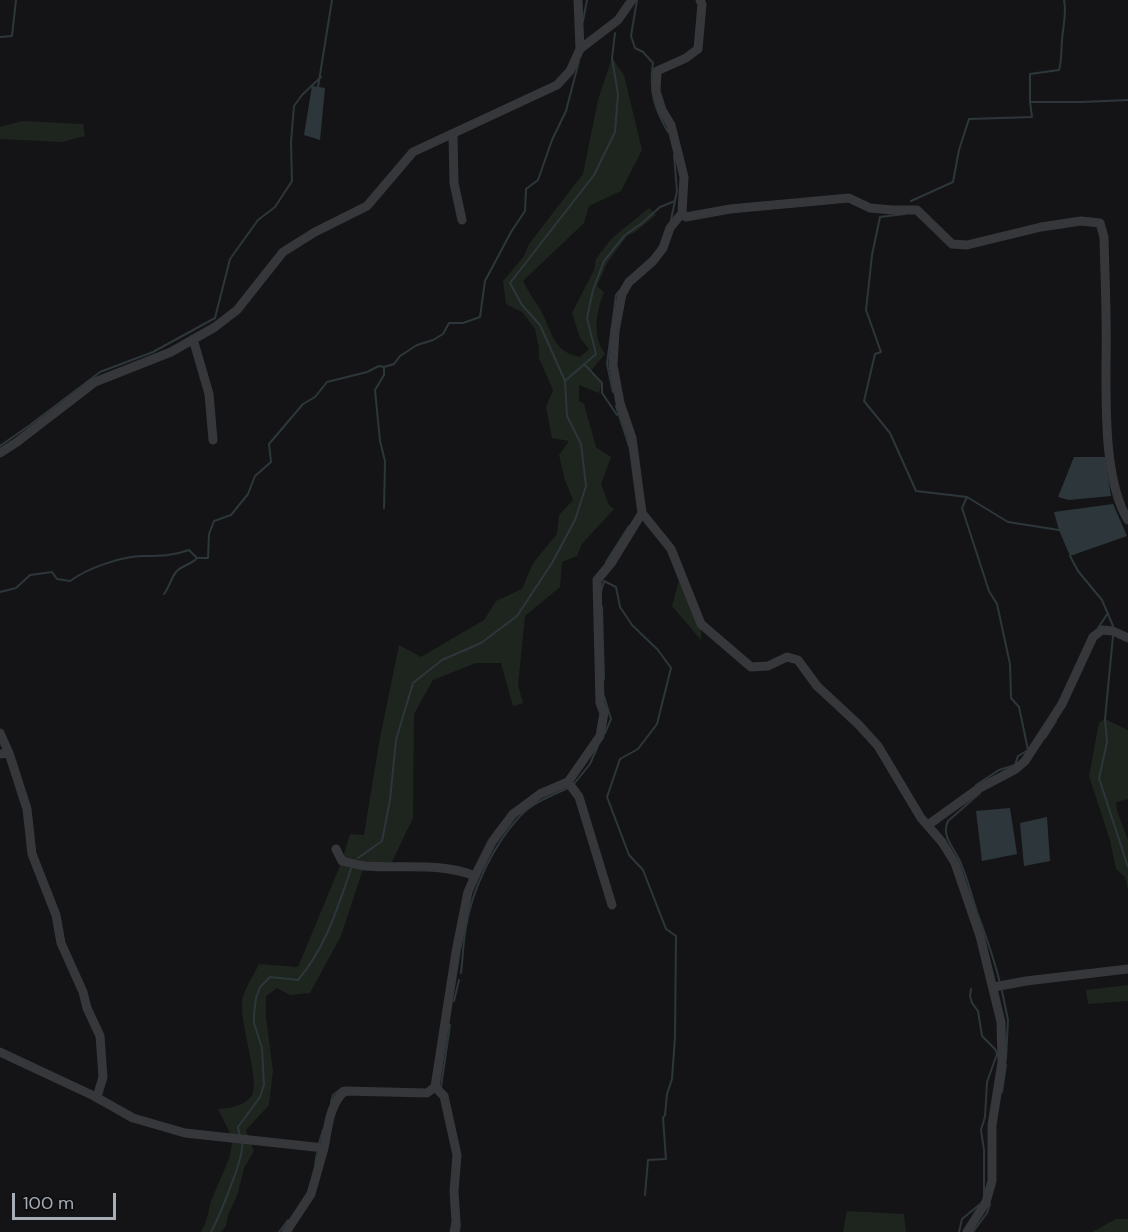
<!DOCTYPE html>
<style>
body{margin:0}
#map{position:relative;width:1128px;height:1232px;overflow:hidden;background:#141416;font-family:"DM Sans",sans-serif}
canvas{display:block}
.scale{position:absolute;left:12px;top:1193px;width:104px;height:27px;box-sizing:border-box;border:3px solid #a6adb5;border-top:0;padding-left:8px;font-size:18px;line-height:21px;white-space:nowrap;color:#a6adb5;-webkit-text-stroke:4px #0f0f11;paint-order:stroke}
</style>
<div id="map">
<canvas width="1128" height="1232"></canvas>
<div class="scale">100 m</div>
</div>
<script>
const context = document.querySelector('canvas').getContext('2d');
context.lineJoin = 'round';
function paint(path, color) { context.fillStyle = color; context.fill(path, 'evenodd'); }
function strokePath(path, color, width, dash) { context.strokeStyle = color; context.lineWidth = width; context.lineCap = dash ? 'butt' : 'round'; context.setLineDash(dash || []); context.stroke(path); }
paint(new Path2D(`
 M612 58 624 75 642 150 621 191 589 206 584 223 523 281C528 291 534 300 540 309 552 330 552 352 580 357L589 349 580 338 572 313 594 270 596 259 611 239 649 208 656 215 635 232 627 236 607 263 597 286 604 292C596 312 592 336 605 354L590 372 602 383 599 393 579 385V401L584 404 596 447 611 457 601 484 609 505 614 509 582 544 577 556 562 562 560 587 525 616 518 685 523 703 513 706 501 663H476L433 680 414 714 413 818 390 866H364L341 936 310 993 290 995 277 988 266 996V1017L273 1071 269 1105 246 1130 254 1151 244 1168 238 1193 228 1215 226 1226 221 1232H201L206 1222 211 1201 229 1159 233 1139 218 1109C230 1108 245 1106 252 1095 260 1081 240 1024 242 1002 243 990 254 975 259 964L298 967 342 861 350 834 364 835 379 743 399 645 421 657 484 620 496 601 522 589 533 563 557 534 559 515 573 500 565 480 559 455 569 441 552 438 546 407 553 390 539 358V348L535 329 522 312 506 304 503 281 524 256 529 244 583 174 598 100Z
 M22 121 83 124 85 136 62 142 0 139V127Z
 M681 573 701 624V640L672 606Z
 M1105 719 1128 730V799L1116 802 1117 811 1128 840V891L1125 877 1116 869 1110 840 1089 776 1099 723Z
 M1128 985V1001L1088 1004 1086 990Z
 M847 1211 904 1214 906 1232H843Z
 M1116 1219H1128V1232H1092Z`), '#1e251e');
paint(new Path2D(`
 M312 86 325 88 320 140 304 135Z
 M1074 457H1105L1111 496 1069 500 1058 497Z
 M1113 504 1127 536 1070 556 1059 530 1054 512Z
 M1010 808 1017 854 982 861 976 811Z
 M1047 817 1050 861 1024 866 1020 823Z`), '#2d373b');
strokePath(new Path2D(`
 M637 0 631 36 635 48 643 52 653 63C649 91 654 108 668 132
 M1064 0C1067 13 1063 26 1062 40 1061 50 1062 60 1059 70L1030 74V102H1082L1128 100
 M583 21 587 0
 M0 37 12 36 16 0
 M318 87 332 0
 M911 201 953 182 959 150 969 119 1032 117 1030 102
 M905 214 880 217 872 255 866 310 881 352 875 354 864 401 890 433 916 491 967 497 1008 522 1059 530
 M671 220 677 191 674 155
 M584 364 602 383V393L617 415
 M384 367V375L375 390 380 441 385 461 384 508
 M566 380 596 354 587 318 593 290 604 261 625 235 641 224 660 207 675 201
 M613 392 607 364 616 295 619 291
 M616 406 629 446
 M0 446 30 425 100 372 153 352 215 318 230 259 258 220 275 207 292 181 291 142 294 106 302 95 321 77
 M967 497 962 508 989 591 997 604 1010 664 1011 698 1019 707 1028 750 1018 756 1015 765 999 770 976 785
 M1070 556 1078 571 1102 600 1113 626
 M606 562 629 526
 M0 592 16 588 30 575 52 572 57 579 70 581C88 568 122 556 143 556 160 556 173 556 189 550L197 558
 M601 592 604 581 616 587 620 607 632 625 658 650 671 668 657 724 638 749 620 759 607 797 629 855 643 870 666 929 676 936 675 1037 672 1079 667 1094 665 1115 663 1118 666 1159 648 1160 645 1195
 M164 594C170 586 171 578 176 572 182 565 191 565 197 558H208L209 534 214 521 231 515 248 494 255 476 271 462 269 444 303 404 315 397 327 382 367 372 379 366 384 367 394 364 400 356 417 345 433 340 443 334 449 323H463L480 317 485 281 511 232 525 211 526 189 538 180 552 140 566 111 579 61
 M602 607 604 679
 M1098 628 1108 613
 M1113 636 1105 719 1107 742 1099 778 1128 867
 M604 696 611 719 605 733
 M1045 738 1056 721
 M574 784 590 764 598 746
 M980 793 948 821C941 835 953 847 959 859 967 876 971 894 977 912 986 936 994 959 1000 983
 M358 858 382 841 390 800 396 740 413 683 442 660 481 643 517 616 552 563 575 520 586 486 581 444 567 416 565 381 540 325 522 305 510 283 594 175 615 132 618 94 612 58 615 33
 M461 973C463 957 463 942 466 927 472 889 494 844 520 816 533 802 551 796 568 788
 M971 989 970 996 972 1003 978 1011 982 1036 995 1049 997 1054 987 1082 985 1117 981 1130 984 1150V1195
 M1002 991 1008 1020 1006 1059
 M454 1001 459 980
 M441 1087 450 1025
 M1002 1092 1006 1065
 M331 1102 333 1095 342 1088
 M240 1137 238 1127 260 1097 264 1085 262 1048 254 1023V1015L256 998 260 987 270 977 298 980C326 947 337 909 351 869
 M319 1143 323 1130
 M315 1165 317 1153
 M211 1232C219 1217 245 1156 242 1142
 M279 1232 288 1220
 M459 1232 460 1224
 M959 1232 962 1219 979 1205
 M973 1232 987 1213 990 1204`), '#2d373b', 2);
strokePath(new Path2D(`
 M578 0 580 49
 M700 0 702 4 698 49 686 58 657 71 656 91 662 110 671 125 684 177 682 213 670 228 663 248 653 261 629 282 622 294 615 331 613 365 620 403 632 438 642 513 671 549 701 624 751 667 768 666 787 657 798 660 817 686 859 725 878 746 921 818 942 842 955 863 980 936 1001 1022 1002 1062 992 1125V1181L986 1202 967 1232
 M453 134 454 183 462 220
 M682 213 686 217 730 209 849 198 870 208 892 210H917L952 244 967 245 1041 227 1081 221 1100 223 1104 237C1105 279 1107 320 1106 362 1106 407 1104 481 1128 520
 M193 339 209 394 213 440
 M0 453 17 442 95 382 171 352 215 327 237 310 283 252 315 232 367 206 413 152 557 85 570 71 580 49 618 20 632 0
 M0 733 9 753 0 754
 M9 753 27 809 32 854 56 915 61 943 83 992 87 1008 100 1036 103 1077 97 1097
 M568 782 579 797 612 905
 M928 825 978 789 1016 769 1025 761 1062 704 1093 637 1102 630 1113 631 1128 638
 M336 849 342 861C350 863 358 865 365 866 401 869 441 862 475 876
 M994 987 1026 981 1128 969
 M0 1052 94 1096 133 1118 185 1133 324 1148 311 1194 286 1232
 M435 1087 456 952 468 892 475 876 492 842 513 814 540 794 568 782 600 736 604 713 600 703 597 580 612 562 642 513
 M324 1148C328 1129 329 1104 345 1091L427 1093 435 1087 444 1096 457 1155 454 1191 456 1222 454 1232`), '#35373b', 9);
</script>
